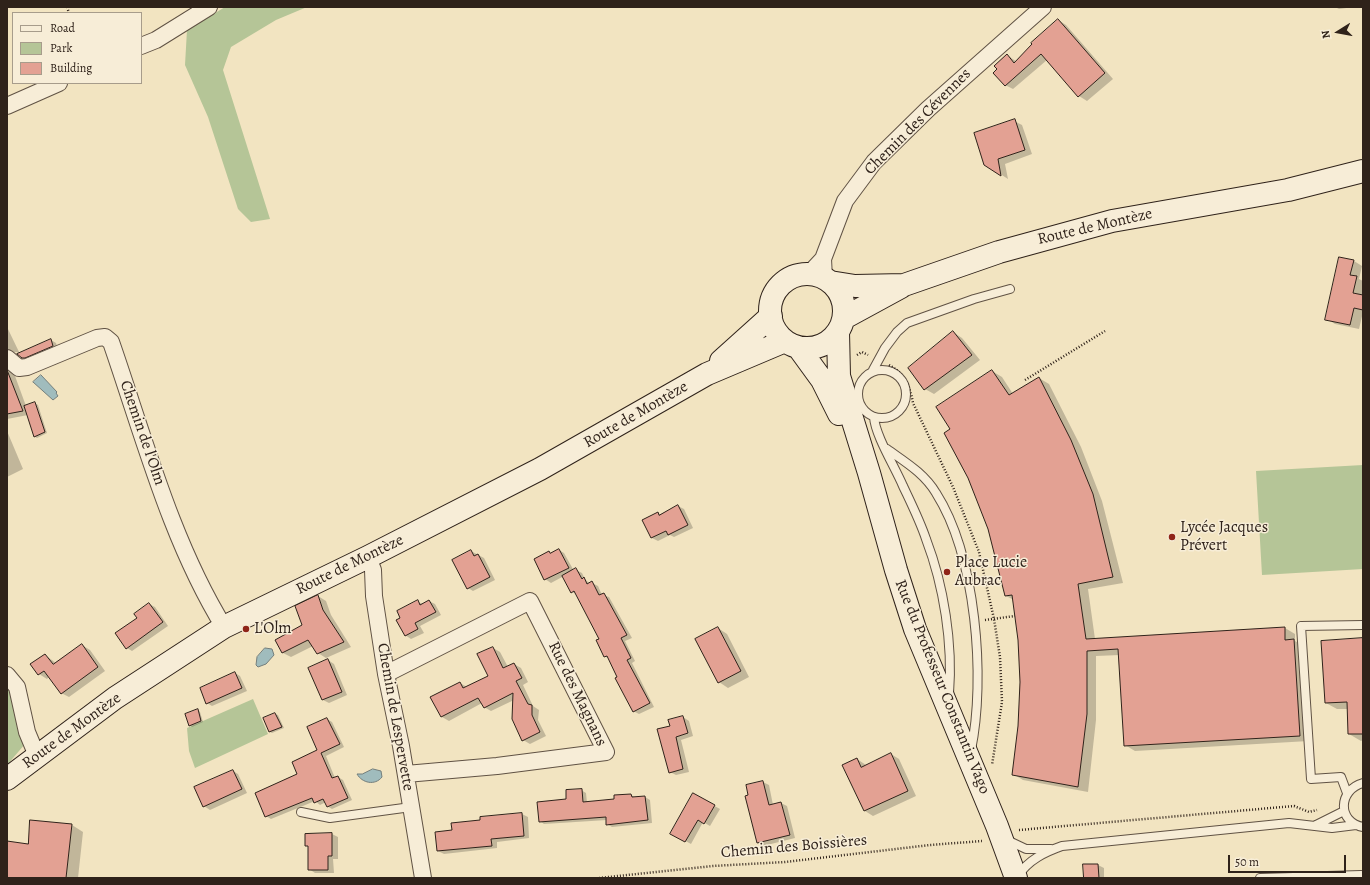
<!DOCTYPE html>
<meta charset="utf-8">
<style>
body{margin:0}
#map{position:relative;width:1370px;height:885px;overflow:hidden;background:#f2e4c1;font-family:Alegreya,serif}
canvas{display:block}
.frame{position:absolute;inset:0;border:8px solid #2f221a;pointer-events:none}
.legend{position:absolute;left:12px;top:12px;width:130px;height:72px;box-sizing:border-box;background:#f7edd7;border:1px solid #a79c8b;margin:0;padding:5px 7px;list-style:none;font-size:12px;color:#2f221a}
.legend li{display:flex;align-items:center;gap:8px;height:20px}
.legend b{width:20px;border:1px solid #a79c8b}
.north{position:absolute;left:1318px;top:12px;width:40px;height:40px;-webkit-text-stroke:3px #f7edd7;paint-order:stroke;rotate:259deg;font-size:11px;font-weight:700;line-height:16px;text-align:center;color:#2f221a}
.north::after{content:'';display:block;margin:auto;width:14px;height:18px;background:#2f221a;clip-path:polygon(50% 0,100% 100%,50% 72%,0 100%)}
.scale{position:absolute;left:1228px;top:855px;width:118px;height:18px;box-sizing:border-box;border:2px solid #2f221a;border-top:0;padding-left:5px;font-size:12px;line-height:14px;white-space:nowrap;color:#2f221a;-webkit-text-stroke:3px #f7edd7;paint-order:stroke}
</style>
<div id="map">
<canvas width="1370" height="885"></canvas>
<div class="frame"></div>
<ul class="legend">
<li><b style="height:5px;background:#f7edd7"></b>Road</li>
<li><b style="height:11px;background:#b5c597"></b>Park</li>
<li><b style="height:11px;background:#e3a193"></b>Building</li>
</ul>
<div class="north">N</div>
<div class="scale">50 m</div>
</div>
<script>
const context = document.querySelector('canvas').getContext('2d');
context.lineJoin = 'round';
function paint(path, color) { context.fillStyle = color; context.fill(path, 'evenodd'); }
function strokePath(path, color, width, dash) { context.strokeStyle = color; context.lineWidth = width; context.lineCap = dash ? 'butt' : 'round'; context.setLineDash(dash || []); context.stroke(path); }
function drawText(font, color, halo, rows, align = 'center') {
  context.font = font + ' Alegreya,serif'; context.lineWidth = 3; context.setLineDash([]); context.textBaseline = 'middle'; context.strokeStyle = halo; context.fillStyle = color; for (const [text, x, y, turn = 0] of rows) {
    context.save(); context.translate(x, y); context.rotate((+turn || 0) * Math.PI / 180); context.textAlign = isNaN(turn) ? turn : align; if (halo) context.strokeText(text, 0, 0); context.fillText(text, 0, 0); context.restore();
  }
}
paint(new Path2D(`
 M225 7H307L276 20 231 47 223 70 270 219 251 222 238 209 208 117 185 65 187 30Z
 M1363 465V569L1262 575 1256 471Z
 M9 685 25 744 7 765V687Z
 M253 699 268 734 195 768 189 751 187 728Z`), '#b5c597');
const water = new Path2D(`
 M41 375 57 392 56 393 58 396 53 400 33 382Z
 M265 648 272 649 274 655 266 664 258 667 256 665 257 657Z
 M373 769 381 771 382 777C375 786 362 783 357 774H362Z`);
paint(water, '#a0bcbd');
strokePath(water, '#737e7c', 1);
paint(new Path2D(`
 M1335 7H1354L1339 9Z
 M1058 20 1066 25 1113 79 1087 101 1079 96 1047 60 1013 89 1005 85 1007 55 1017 62Z
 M1014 121 1022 125 1032 154 1005 164 1008 179 985 164Z
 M1340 259 1354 261 1362 266 1359 279 1363 281V312L1359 329 1335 324 1327 319Z
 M7 327 20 354 51 340 56 343 58 349 29 361 17 352 11 353 7 355Z
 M953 332 962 338 980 360 934 394 925 389Z
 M7 368 15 376 26 406 35 403 38 405 47 433 37 438 34 436 28 415 7 419Z
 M992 371 1002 377 1013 394 1039 378 1049 384 1081 447 1102 501 1123 583 1088 589 1095 639 1285 628 1295 634V641L1304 646 1309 741 1135 751 1125 745 1120 655 1096 656V720L1088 792 1023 780 1013 774 1019 726 1021 682 1019 640 1014 600 1006 596 989 528 951 429Z
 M7 431 23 469 7 477Z
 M678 506 684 509 693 528 674 537 670 535 658 541 652 538 643 520 658 513 661 515Z
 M559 550 564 553 574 571 576 570 582 573 585 579 590 584 592 583 598 586 602 595 609 597 632 638 625 641 635 661 632 663 654 707 639 714 633 711 609 659 605 656 600 639 578 595 572 592 564 576 551 583 545 579 549 552 551 554Z
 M471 551 484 558 495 580 473 591 468 588Z
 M318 596 326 601 331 615 351 647 326 658 318 653 313 646 291 657 283 653 276 640 304 626Z
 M429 601 435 604 441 615 420 626 424 633 411 639 405 635 402 618 418 602 423 604Z
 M149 604 155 607 168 626 132 651 127 648 139 618Z
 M718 628 727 634 749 677 728 688 719 682Z
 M1363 639V740L1361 741 1349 734 1348 709H1337L1326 703Z
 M82 645 90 650 105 671 69 697 61 693 49 677 47 679 39 674 45 655 56 663Z
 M493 648 500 652 508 667 514 664 521 668 528 682 523 685 533 706 539 710 538 720 546 736 530 744 523 740 514 700 491 711 484 707 482 703 449 721 442 717 432 697 460 683 467 687 490 676Z
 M328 660 334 664 347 695 329 703 323 700Z
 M235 673 240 676 247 691 212 706 207 703Z
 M198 710 200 712 203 722 192 727 190 725Z
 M275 714 278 715 284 728 272 733 270 732Z
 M683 717 689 721 693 736 681 740 689 772 676 775 670 772 671 727Z
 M327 719 332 722 344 747 326 756 335 778 338 777 343 780 352 800 332 809 327 806 326 802 320 805 315 801 271 819 266 816 318 750Z
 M891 754 899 759 916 796 873 816 865 811 844 765 857 759 866 765Z
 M233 771 238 774 247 793 210 810 204 806Z
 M763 782 769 785 773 805 781 803 787 806 795 838 763 846 758 843 747 786Z
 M581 790 586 793 587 803 615 800 631 795 636 798 645 797 650 800 652 823 612 827 607 824V820L544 824 540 821Z
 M693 794 720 809 710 826 703 822 691 844 671 833Z
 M522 814 528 817 529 838 497 842V848L444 854 438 851 453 831 481 821V818Z
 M72 825 83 832 78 878H12L7 874V842L29 845Z
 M332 834 338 837V859H333L334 873H315L309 869V847L306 845Z
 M1084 865H1098L1104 868V878H1085Z`), '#0003');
const building = new Path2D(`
 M1058 19 1105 73 1078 97 1041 54 1005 86 993 73 997 69 994 66 1007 54 1014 63 1032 44 1031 43Z
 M1015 119 1025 150 998 159 1001 176 984 165 974 133Z
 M1339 257 1354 260 1350 275 1357 276 1353 293 1363 295V310L1354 308 1350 325 1325 320Z
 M953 331 972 355 924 390 908 368Z
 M51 339 53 346 25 358H22L17 354Z
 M7 370 23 411 7 414Z
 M992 370 1009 395 1039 377 1071 440 1093 494 1113 577 1078 584 1086 639 1285 627V640L1294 639 1300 736 1124 746 1118 649 1087 651V714L1078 787 1012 775 1018 726 1020 682 1018 640 1012 595 1005 596 988 529 968 478 944 433 950 429 936 407Z
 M35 402 45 432 34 437 24 406Z
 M678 505 688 525 668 535 666 531 651 538 642 520 658 512 659 515Z
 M559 549 569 568 544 580 534 559 549 551 550 553Z
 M471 550 474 556 478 554 490 577 467 589 452 560Z
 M576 568 582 579 584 577 587 584 592 581 599 595 604 593 627 635 621 638 631 658 627 660 650 703 633 712 615 678 617 677 607 656 604 657 596 640 599 639 574 591 571 593 562 576Z
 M318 595 323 610 344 642 317 654 308 640 282 653 275 640 302 625 295 606Z
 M418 600 420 605 429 600 436 612 415 623 418 629 405 636 396 620 400 618 397 611Z
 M149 603 163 622 126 649 115 633 137 618 134 614Z
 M718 627 741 671 718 683 695 639Z
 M1363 638V734H1348L1347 702 1325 703 1321 641Z
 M82 644 98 667 61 694 44 671 38 675 30 664 45 654 53 664Z
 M493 647 503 668 514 663 522 678 516 681 528 704 532 705V715L540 732 522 741 512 719 513 693 484 708 478 698 441 717 430 697 460 682 463 688 488 676 477 654Z
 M328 659 342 692 322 700 308 668Z
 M235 672 242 688 206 704 200 688Z
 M198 709 201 721 189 726 185 714Z
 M275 713 282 727 269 732 263 718Z
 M683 716 688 733 676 737 683 769 669 773 657 729 670 726 668 720Z
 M327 718 340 744 321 753 332 778 338 776 348 798 327 807 323 799 314 803 312 798 265 817 255 793 297 774 292 762 317 750 307 727Z
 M891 753 908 791 864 811 842 765 857 758 861 767Z
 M233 770 242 789 203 807 194 787Z
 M763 781 769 805 781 802 790 835 757 843 745 796 748 795 746 785Z
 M582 789 583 802 614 799V795L631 794 632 797 645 796 648 820 606 825V817L539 822 537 802 566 799V790Z
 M693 793 715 805 704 824 698 820 685 842 670 834Z
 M522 813 524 836 491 839 492 846 437 851 435 832 452 830 451 823 480 820V817Z
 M30 820 72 824 66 878H7V841L28 844Z
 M332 833V856H328V870H308V846H305V834Z
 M1083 864H1098L1099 878H1084Z`);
paint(building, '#e3a193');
strokePath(building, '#2f221a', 1);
const lane = new Path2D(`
 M858 394a24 24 0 1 1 48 0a24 24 0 1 1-48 0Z
 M873 370 885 348 897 332 907 323 974 299 1010 289
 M874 417C875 435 895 467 903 486 911 503 920 521 926 539 944 586 953 644 949 694
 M887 449C905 462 924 473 936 493 976 556 986 678 971 750
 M1363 783C1338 790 1337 822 1363 827
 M1347 793 1341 777 1311 779 1301 626 1363 625
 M301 812 330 818 411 807
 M1316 825 1344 811
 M1007 840 1026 849H1051
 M1018 876C1028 860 1045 852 1062 846L1289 823 1332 828 1356 825
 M1260 878 1361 875`);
const street = new Path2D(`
 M141 46 156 40 209 7
 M7 106 59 83
 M809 274 823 259
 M824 278 823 259 845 201 874 162 928 109 1043 7
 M7 358 19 368 27 367 97 338 105 337 111 342C144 437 171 541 224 627
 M368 557 373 570 374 596 386 674 401 746 423 878
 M386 674 530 601 606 752 497 766 406 774
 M7 675 17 687 27 732 37 756`);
const secondary = new Path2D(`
 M770 311a37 37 0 1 1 74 0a37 37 0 1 1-74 0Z
 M830 282 855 286 904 285 999 252 1112 221 1288 190 1363 171
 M844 318 901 287
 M838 332 839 376 869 473 896 570 915 629 997 826 1016 878
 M798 347 822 380 839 414
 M721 361 771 316
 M7 779 115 698 224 627 368 557 540 469 707 374 785 341`);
strokePath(lane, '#605244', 10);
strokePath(street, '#605244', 18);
strokePath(secondary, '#2f221a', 24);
strokePath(new Path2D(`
 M67 7 69 13
 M857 355 862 352 868 355
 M889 365C904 373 910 386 913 403L953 487 979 552 994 619 1000 657 1002 702 992 765
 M1025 380 1105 331
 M985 620 1015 616
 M1019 830 1294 806 1309 812 1317 810
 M599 878 713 866 785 862 930 845 982 841`), '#2f221a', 2.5, [1, 2]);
strokePath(lane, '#f7edd7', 8);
strokePath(street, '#f7edd7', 16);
strokePath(secondary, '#f7edd7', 22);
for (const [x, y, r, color] of [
 [1172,537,4,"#8f2418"],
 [947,572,4,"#8f2418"],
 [246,629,4,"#8f2418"]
]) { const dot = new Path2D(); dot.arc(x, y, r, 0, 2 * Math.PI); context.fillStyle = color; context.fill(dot); strokePath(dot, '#f7edd7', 1.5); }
drawText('16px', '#2f221a', '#f7edd7', [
 ["Chemin des Cévennes",918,122,-45],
 ["Route de Montèze",1095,227,-13],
 ["Route de Montèze",636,415,-30],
 ["Chemin de l'Olm",142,433,71],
 ["Route de Montèze",350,565,-26],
 ["Rue du Professeur Constantin Vago",942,687,68],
 ["Rue des Magnans",577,694,64],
 ["Chemin de Lespervette",395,717,80],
 ["Route de Montèze",72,731,-36],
 ["Chemin des Boissières",794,847,-5]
]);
drawText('16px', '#2f221a', '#f7edd7', [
 ["Lycée Jacques",1180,528],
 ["Prévert",1180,546],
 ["Place Lucie",955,563],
 ["Aubrac",955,581],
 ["L'Olm",254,629]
], 'left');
</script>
